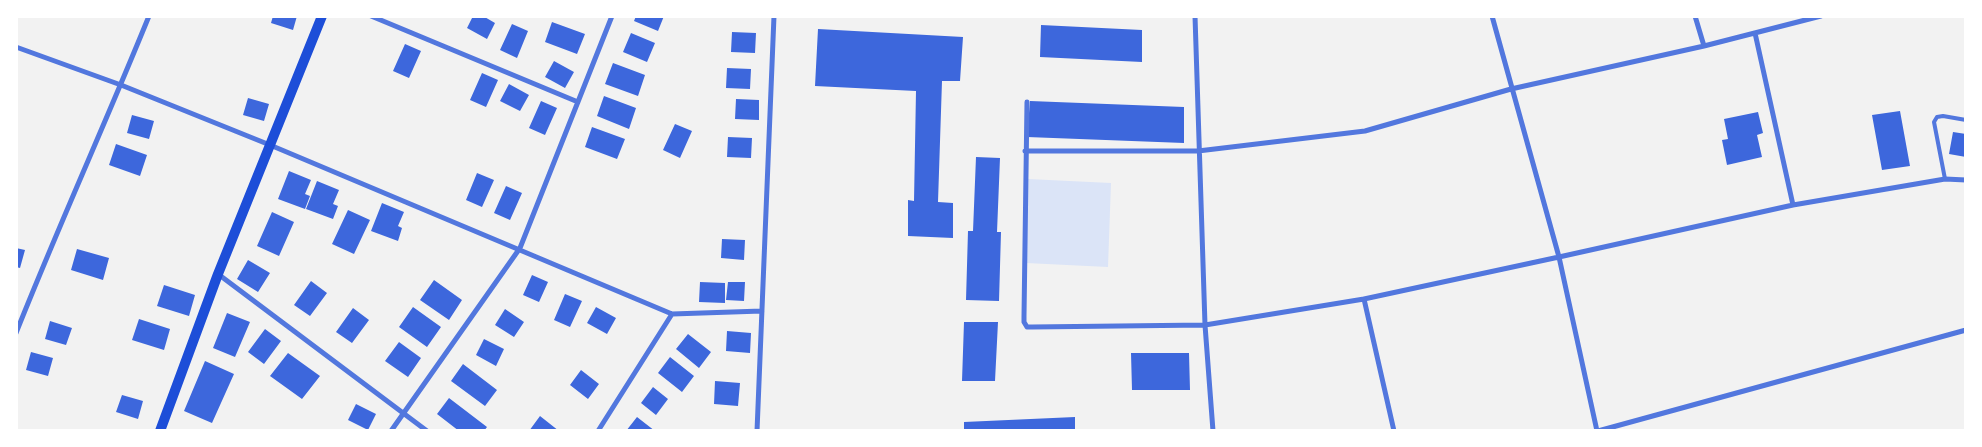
<!DOCTYPE html>
<style>
body{margin:0}
#map{position:relative;width:1982px;height:447px;overflow:hidden;background:#f2f2f2;font-family:"Libre Baskerville",serif}
canvas{display:block}
.frame{position:absolute;inset:0;border:18px solid #fff;pointer-events:none}
</style>
<div id="map">
<canvas width="1982" height="447"></canvas>
<div class="frame"></div>
</div>
<script>
const context = document.querySelector('canvas').getContext('2d');
context.lineJoin = 'round';
function paint(path, color) { context.fillStyle = color; context.fill(path, 'evenodd'); }
function strokePath(path, color, width, dash) { context.strokeStyle = color; context.lineWidth = width; context.lineCap = dash ? 'butt' : 'round'; context.setLineDash(dash || []); context.stroke(path); }
paint(new Path2D(`
 M1028 179 1111 183 1108 267 1026 263Z`), '#dbe4f7');
paint(new Path2D(`
 M273 16H297L293 30 271 23Z
 M473 16H483L495 23 487 39 467 28Z
 M636 16H664L658 31 634 21Z
 M552 22 585 34 577 54 545 42Z
 M512 24 528 31 517 58 500 50Z
 M1041 25 1142 30V62L1040 57Z
 M818 29 963 37 960 81H942L938 202 953 203V238L908 236V200L914 201 916 91 815 86Z
 M732 32 756 33 755 53 731 52Z
 M631 33 655 43 647 62 623 52Z
 M405 44 421 51 409 78 393 71Z
 M554 61 574 72 565 88 545 77Z
 M613 63 645 75 638 96 605 84Z
 M727 68 751 69 750 89 726 88Z
 M482 73 498 80 486 107 470 100Z
 M509 84 529 95 520 111 500 101Z
 M604 96 636 108 629 129 597 116Z
 M248 98 269 104 264 121 243 115Z
 M736 99 759 100V120L735 119Z
 M541 101 557 108 545 135 529 128Z
 M1030 101 1184 107V143L1027 137Z
 M1900 111 1910 166 1882 170 1872 115Z
 M1758 112 1763 133 1757 135 1762 157 1727 165 1722 140 1728 139 1724 119Z
 M132 115 154 121 149 139 127 133Z
 M675 124 692 131 680 158 663 150Z
 M592 127 625 139 617 159 585 147Z
 M1953 132 1966 134V157L1949 154Z
 M728 137 752 138 751 158 727 157Z
 M116 144 147 155 140 176 109 165Z
 M976 157 1000 158 997 232H1001L999 301 966 300 968 231H973Z
 M289 171 311 180 305 194 310 196 305 209 278 199Z
 M477 173 494 180 482 207 466 200Z
 M317 181 339 190 333 204 338 206 333 219 306 209Z
 M506 186 522 193 510 220 494 213Z
 M382 203 404 212 398 226 402 228 398 241 371 231Z
 M348 210 370 220 354 254 332 244Z
 M272 212 294 222 279 256 257 246Z
 M722 239 745 240 744 260 721 258Z
 M16 248 25 250 20 268 16 267Z
 M77 249 109 258 103 280 71 270Z
 M248 260 270 273 258 292 237 279Z
 M532 275 548 282 539 302 523 295Z
 M434 280 462 300 449 320 420 300Z
 M311 281 327 293 310 316 294 305Z
 M700 282 725 283V303L699 302Z
 M728 282H745L744 301 726 300Z
 M164 285 195 295 189 316 157 306Z
 M565 294 582 301 570 327 554 320Z
 M413 307 441 327 427 347 399 327Z
 M596 307 616 318 607 334 587 323Z
 M353 308 369 320 352 343 336 332Z
 M505 309 524 322 514 337 495 325Z
 M227 313 250 322 235 357 213 348Z
 M139 319 170 329 164 350 132 340Z
 M50 321 72 328 66 345 45 339Z
 M964 322H998L995 381H962Z
 M265 329 281 341 264 364 248 352Z
 M727 331 751 333 750 353 726 351Z
 M688 334 711 352 699 368 676 349Z
 M484 339 504 349 496 366 476 355Z
 M399 342 421 358 408 377 385 361Z
 M31 352 53 358 48 376 26 370Z
 M288 353 320 376 302 399 270 376Z
 M1131 353H1189L1190 390H1132Z
 M670 357 694 376 682 392 658 373Z
 M205 361 234 374 212 423 184 411Z
 M463 364 497 390 485 406 451 381Z
 M581 370 599 384 588 399 570 385Z
 M715 381 740 383 738 406 714 404Z
 M653 387 668 399 656 415 641 403Z
 M122 395 143 401 138 419 116 412Z
 M449 398 487 427 484 431H459L437 414Z
 M356 404 376 414 368 430 348 420Z
 M540 416 559 431H529Z
 M637 417 655 431H626Z
 M1075 417V431H964V422Z`), '#3d67dc');
strokePath(new Path2D(`
 M1945 179 1934 122 1937 117 1943 116 1966 120`), '#5277de', 4);
strokePath(new Path2D(`
 M371 16 578 102
 M1195 16 1205 325 1213 431
 M1492 16 1559 257 1597 431
 M1695 16 1704 46
 M1755 33 1793 205
 M16 47 121 85 270 145 672 314 762 311
 M1027 102 1024 316V322L1027 327H1032L1205 325 1364 299 1559 257 1793 205 1945 179 1966 180
 M1025 151H1198L1365 131 1511 89 1704 46 1821 16
 M218 274 427 431
 M1364 299 1394 431
 M16 333C58 227 106 122 149 16
 M391 431 520 248 612 16
 M598 431 672 314
 M757 431 774 16
 M1598 431 1966 330`), '#5277de', 5);
strokePath(new Path2D(`
 M160 431 218 274 322 16`), '#1d4ed8', 10);
</script>
